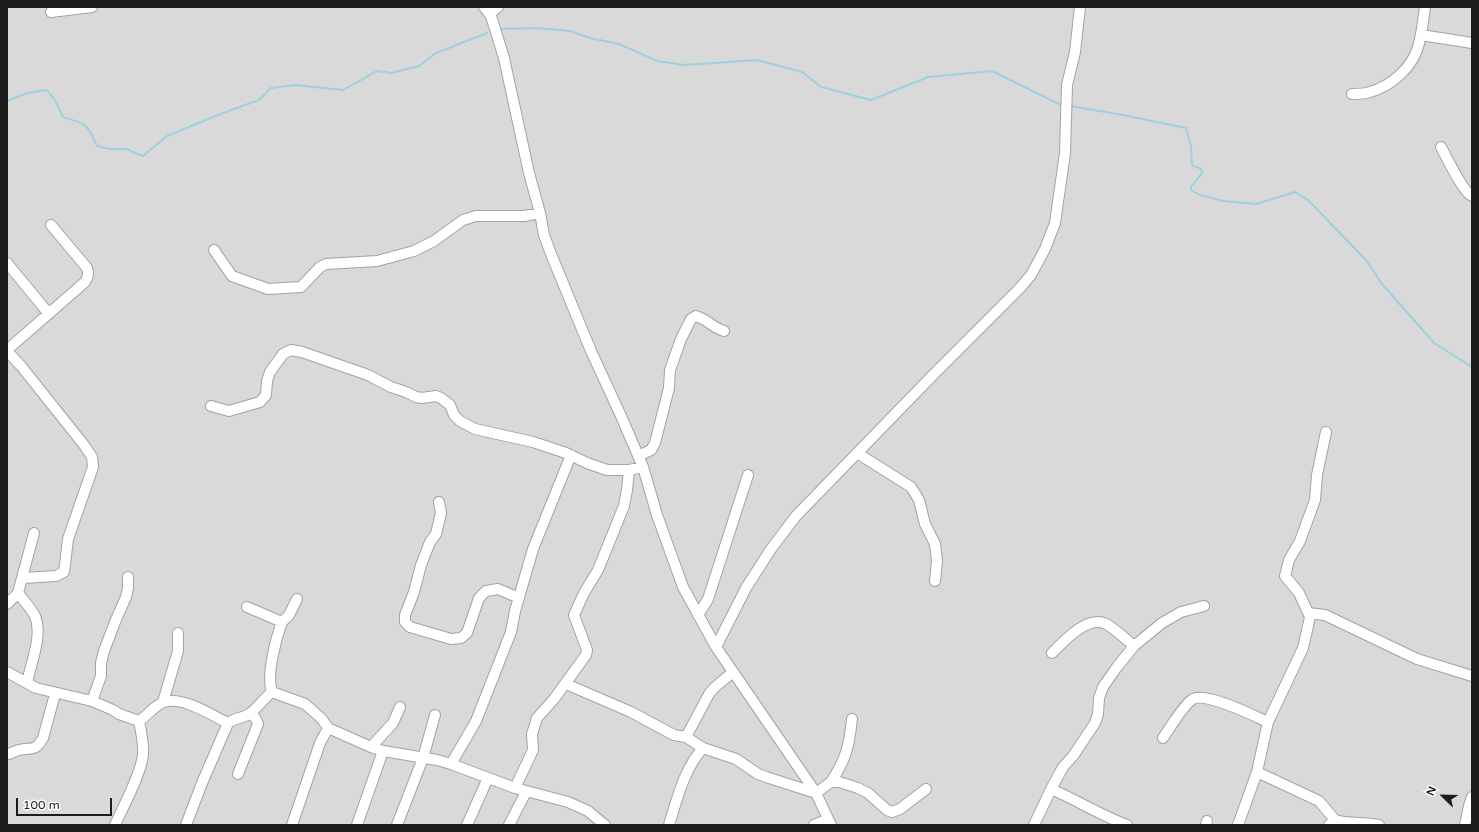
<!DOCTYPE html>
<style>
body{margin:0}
#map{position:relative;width:1479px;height:832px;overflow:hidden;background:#eeeae1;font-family:"Varela Round",sans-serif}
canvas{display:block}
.frame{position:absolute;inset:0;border:8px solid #1c1c1c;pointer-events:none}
.north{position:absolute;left:1423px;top:776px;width:40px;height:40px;-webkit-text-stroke:3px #fff;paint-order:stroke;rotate:293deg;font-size:11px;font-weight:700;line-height:16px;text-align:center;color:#1c1c1c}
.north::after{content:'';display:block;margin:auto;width:14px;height:18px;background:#1c1c1c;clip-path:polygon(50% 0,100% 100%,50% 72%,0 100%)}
.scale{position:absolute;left:16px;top:798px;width:96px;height:18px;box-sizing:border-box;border:2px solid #1c1c1c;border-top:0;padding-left:5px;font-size:12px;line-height:14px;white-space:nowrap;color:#1c1c1c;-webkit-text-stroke:3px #fff;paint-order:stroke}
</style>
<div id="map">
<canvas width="1479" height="832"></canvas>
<div class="frame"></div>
<div class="north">N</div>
<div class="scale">100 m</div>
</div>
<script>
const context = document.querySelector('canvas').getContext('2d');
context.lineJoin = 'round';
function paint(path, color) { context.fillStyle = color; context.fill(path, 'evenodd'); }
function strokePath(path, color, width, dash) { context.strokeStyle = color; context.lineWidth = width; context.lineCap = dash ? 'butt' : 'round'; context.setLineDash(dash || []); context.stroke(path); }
paint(new Path2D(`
 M7 7H1472V825H7Z`), '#dad9d9');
strokePath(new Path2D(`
 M499 29 536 28 570 31 590 38 619 44 657 61 685 65 757 60 802 72 821 87 871 100 928 77 992 71 1061 105
 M7 101 27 93 47 90 56 102 63 117C86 124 88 124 97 146L110 149H126L143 156 167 136 223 113 259 100 271 88 295 85 343 90 377 71 391 73 419 66 436 53 487 33
 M1070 106 1123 115 1186 128 1191 146 1192 165 1201 169 1202 173 1191 187V190L1200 195 1223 201 1256 204 1295 192 1308 200 1366 260 1382 284 1434 343 1472 367`), '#9ed0df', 2);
const minor = new Path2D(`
 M484 7 491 16 504 58 529 173 540 213 544 235 551 254 591 351 621 416 643 467 657 515 683 587 716 647 816 793 831 825
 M51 12 92 7
 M491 16V13L498 7
 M1421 35 1472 43
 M1352 94C1358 94 1365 94 1370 92 1391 86 1412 68 1418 47 1422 34 1423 20 1425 7
 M1441 147C1447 158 1463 192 1472 196
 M214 250 232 276 268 289 301 287 320 267 326 264 377 261 414 251 434 241 463 220 476 216H524L540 213
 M7 263 49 314
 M7 350 85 282C88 277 89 274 87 268L51 225
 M7 351 21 366 84 445 92 457 93 467 68 539 64 572 56 576 23 578
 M211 406 229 411 260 402 266 395 267 381 270 372 283 354 291 350 302 352 368 375 391 387 406 392 416 397 422 398 436 396 441 398 450 405 454 415 460 421 475 429 533 442 566 453 587 463 607 470H629L643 467
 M857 453 911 487 919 500 925 524 935 544 937 561 935 581
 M638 456 651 450 655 443 669 388 670 370 681 339 691 319 696 316C707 319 713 328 724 331
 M439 502 441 513 436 534 430 542 421 565 414 592 405 615V622L410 627 451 639 461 638 467 633 479 598 486 591 498 589 519 598
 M18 593C23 600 31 608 35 616 43 636 31 662 27 683
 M7 604 18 593 34 533
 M247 607 282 622C276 638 266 675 272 692
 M1308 613 1325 615 1417 659 1472 676
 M698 615 708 599 748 475
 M282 622 289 615 297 599
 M716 647 746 588 771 549 796 516 934 374 1020 288 1031 275 1045 249 1055 223 1065 153 1067 85 1075 52 1080 7
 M1052 653C1064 641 1089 613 1108 625 1117 631 1126 639 1134 646
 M7 672 36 688 92 701 113 710 119 714 139 721C147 716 155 705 164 702 183 696 211 715 228 723
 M566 684 631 712 674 735 686 737 709 694 714 688 733 672
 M272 692 305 704 322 719 328 728 371 747 383 751 437 760 451 764 476 721 511 632 515 611 533 549 571 455
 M92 701 101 676V663L104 651 115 622 126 597 128 588V577
 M163 702 178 651V633
 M686 737 703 748 736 759 758 774 766 777 816 793 831 782H839L858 788 868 793 887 810 892 812 900 809 926 789
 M1163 738C1170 728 1184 704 1193 699 1207 692 1254 716 1268 722
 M371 747 393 723 400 707
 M7 754C12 754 14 751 19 750 32 747 35 752 43 738L55 694
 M451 764 515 788 568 802 588 811 605 825
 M1257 772 1319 801 1335 820 1329 825
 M238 774 258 724 256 719 251 713
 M831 782C846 759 849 747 852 719
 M515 788 533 750 532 734 537 718 554 699 586 655 587 650 574 615 584 593 598 570 624 506 627 490 629 470
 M1051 789 1063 767 1073 756 1095 723 1098 714 1099 698 1103 687 1117 667 1134 646 1162 623 1181 612 1204 606
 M1335 820C1349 824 1364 822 1379 825
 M115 825C123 807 141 774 143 755 144 744 141 732 139 721
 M186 825 202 783 228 723C235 718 243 718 249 714 258 708 264 698 272 692
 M292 825 320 743 328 728
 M357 825 383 751
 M397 825 423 758 435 715
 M467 825 488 778
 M509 825 526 792
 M669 825C677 799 684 769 703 748
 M814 825 828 819
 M1034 825 1051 789C1077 800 1100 815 1127 825
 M1206 825 1207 821
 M1238 825 1257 772 1268 722 1303 648 1310 617 1299 593 1285 576 1289 560 1300 541 1315 500 1317 475 1326 432
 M1465 825 1469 806 1472 797`);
strokePath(minor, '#a3a3a3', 12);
strokePath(minor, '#fff', 10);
</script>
